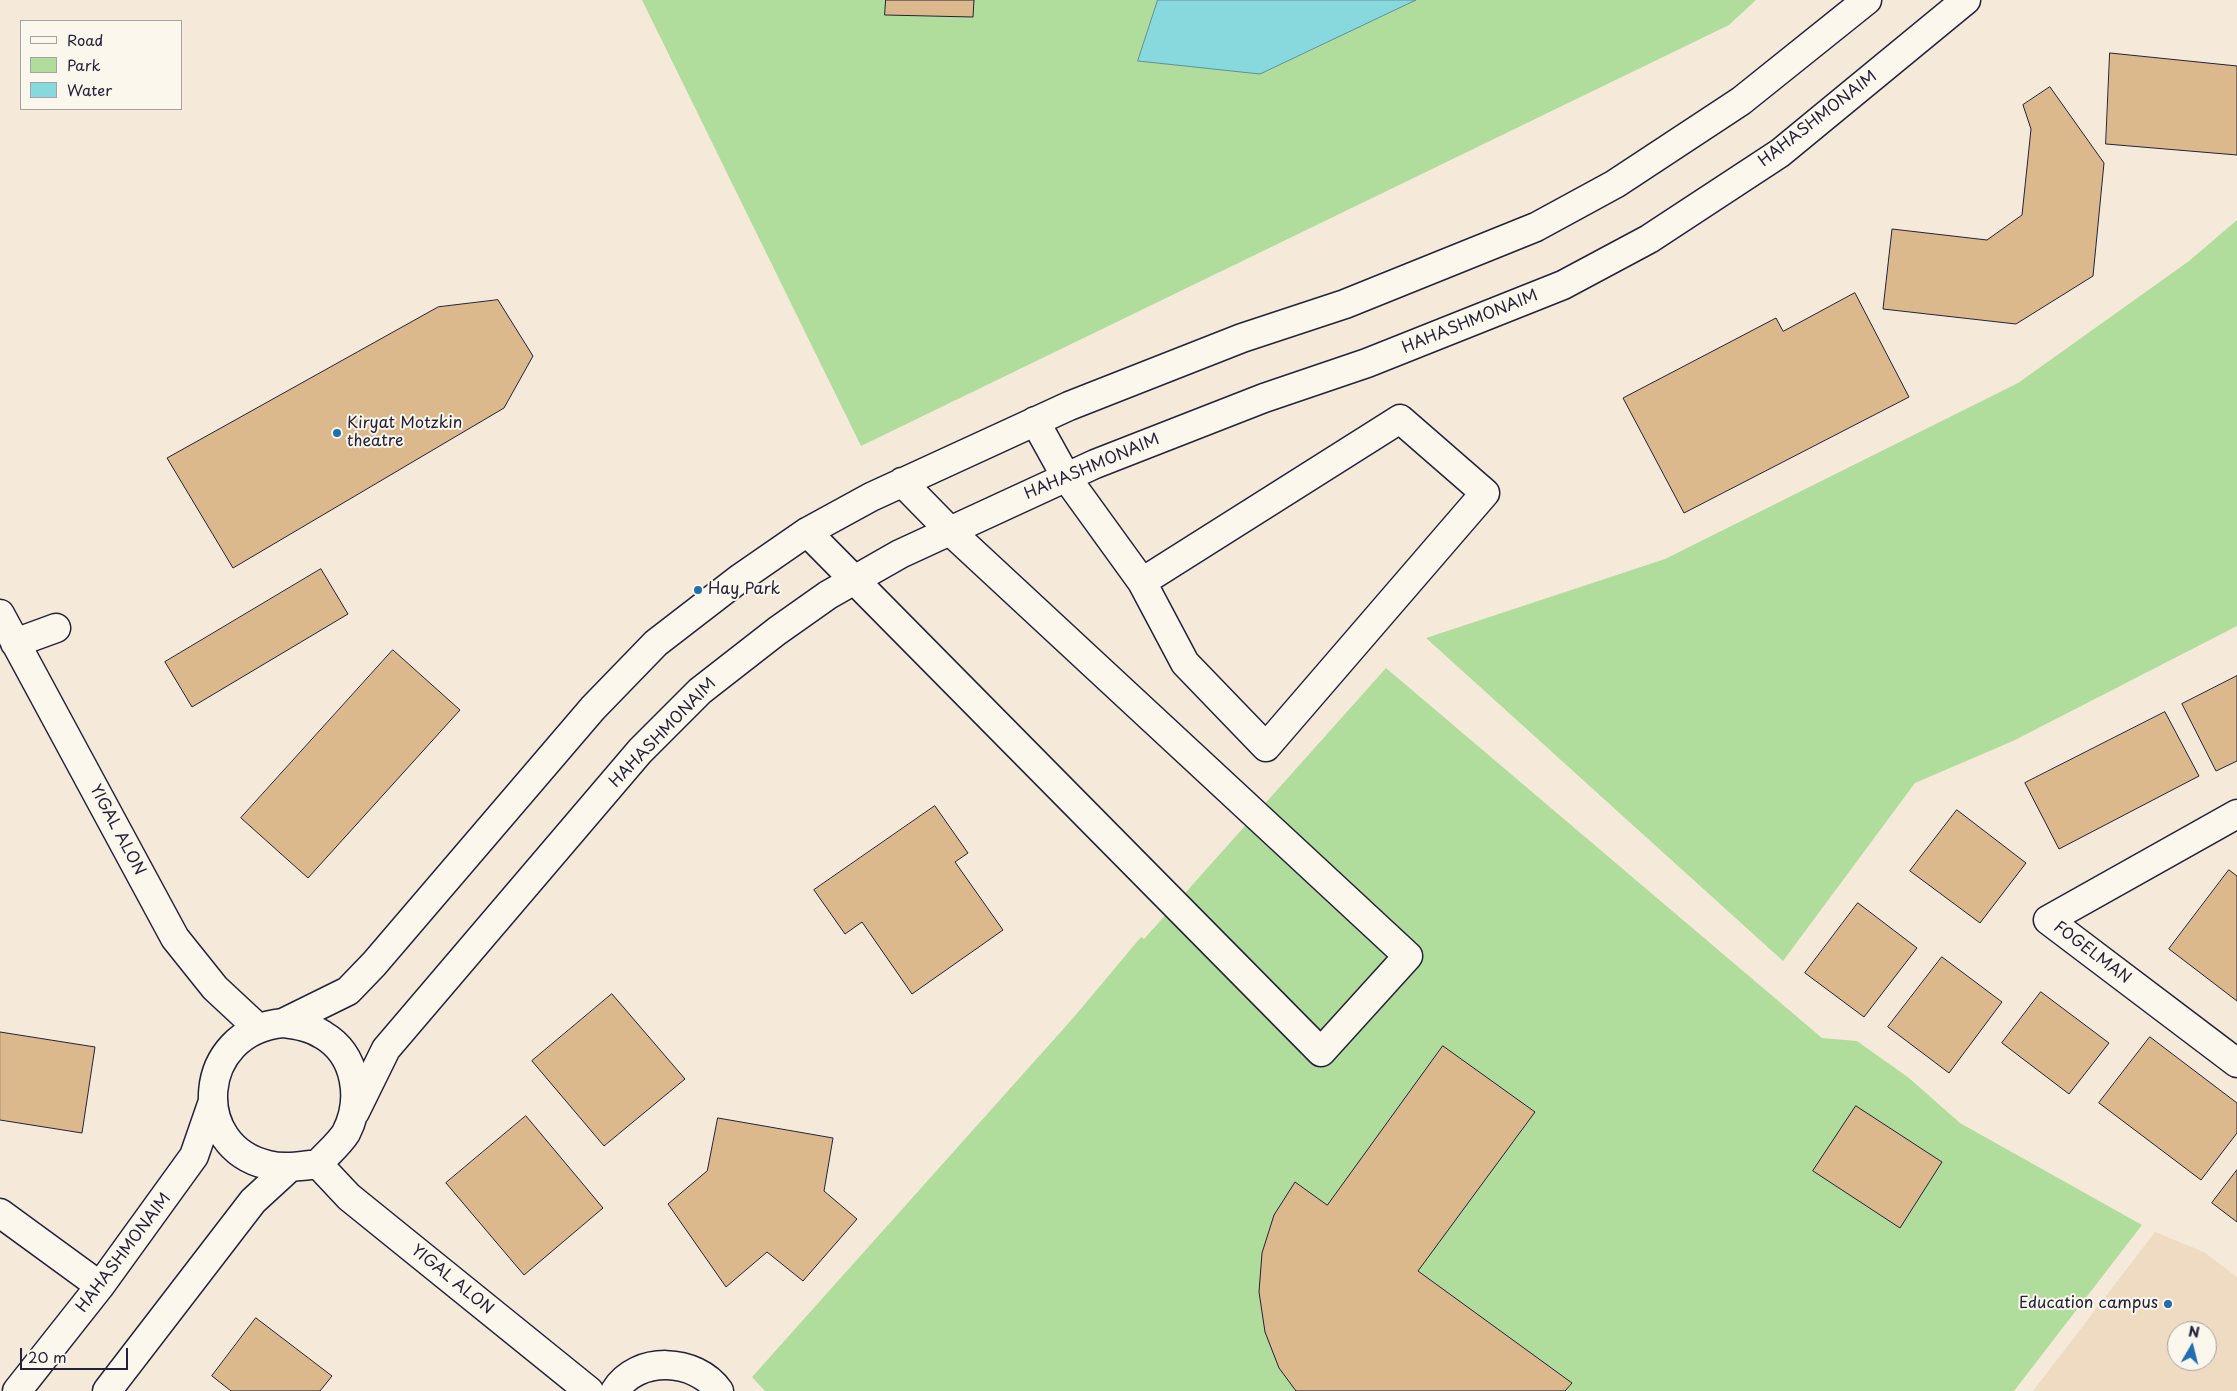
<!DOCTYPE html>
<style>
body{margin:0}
#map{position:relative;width:2237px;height:1391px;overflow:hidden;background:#f5ead9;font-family:"Playpen Sans",sans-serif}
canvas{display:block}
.legend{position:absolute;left:20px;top:20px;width:162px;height:90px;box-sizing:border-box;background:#fbf7ec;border:1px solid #a4a2a5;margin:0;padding:6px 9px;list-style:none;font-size:15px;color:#22223b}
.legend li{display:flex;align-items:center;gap:10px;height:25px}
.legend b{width:25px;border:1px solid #a4a2a5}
.north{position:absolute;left:2167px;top:1321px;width:50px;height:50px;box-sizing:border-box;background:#fbf7ec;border:1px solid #a4a2a5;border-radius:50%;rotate:8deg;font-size:14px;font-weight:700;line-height:20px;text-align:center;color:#22223b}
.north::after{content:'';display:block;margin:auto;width:18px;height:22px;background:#1f6fb2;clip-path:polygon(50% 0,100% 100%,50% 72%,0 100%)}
.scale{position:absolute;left:20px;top:1348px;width:108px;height:22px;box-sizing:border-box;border:2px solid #22223b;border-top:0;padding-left:6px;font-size:15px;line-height:18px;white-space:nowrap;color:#22223b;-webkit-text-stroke:4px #fbf7ec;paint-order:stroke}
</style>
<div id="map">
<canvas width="2237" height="1391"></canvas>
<ul class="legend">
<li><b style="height:6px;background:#fbf7ec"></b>Road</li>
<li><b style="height:14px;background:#b1dd9c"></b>Park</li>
<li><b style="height:14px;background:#88d9de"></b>Water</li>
</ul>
<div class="north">N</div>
<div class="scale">20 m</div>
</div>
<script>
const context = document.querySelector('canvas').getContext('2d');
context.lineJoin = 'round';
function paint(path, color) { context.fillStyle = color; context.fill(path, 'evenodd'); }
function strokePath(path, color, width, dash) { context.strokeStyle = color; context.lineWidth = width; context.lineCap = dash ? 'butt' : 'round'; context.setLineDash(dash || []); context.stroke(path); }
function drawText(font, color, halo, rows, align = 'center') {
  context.font = font + ' "Playpen Sans",sans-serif'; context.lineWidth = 4; context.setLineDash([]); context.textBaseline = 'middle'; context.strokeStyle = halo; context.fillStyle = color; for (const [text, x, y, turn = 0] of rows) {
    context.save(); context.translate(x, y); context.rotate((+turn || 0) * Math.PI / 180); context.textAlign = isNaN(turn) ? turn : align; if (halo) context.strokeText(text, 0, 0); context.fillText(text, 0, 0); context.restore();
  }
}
paint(new Path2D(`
 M2155 1232 2204 1252 2237 1277V1391H2033ZM2177 1331H2207V1361H2177Z`), '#eedbc2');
paint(new Path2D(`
 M642 0H1756L1729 25 861 446Z
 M2237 220V626L2013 741 1915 783 1783 961 1426 638 1665 559 2018 383 2189 261Z
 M1386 668 1822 1038 1857 1041 1909 1078 1960 1123 2142 1225 2014 1391H765L752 1377 1074 1017 1141 937 1144 939Z`), '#b1dd9c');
const water = new Path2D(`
 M1158 0H1416L1260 74 1138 61Z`);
paint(water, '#88d9de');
strokePath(water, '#5f909d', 1);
const building = new Path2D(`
 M886 0H974L973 17 885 15Z
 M2110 53 2237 66V155L2106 144Z
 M2050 87 2104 163 2093 276 2016 324 1883 309 1892 229 1987 240 2022 215 2031 129 2023 105Z
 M1855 293 1909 397 1684 513 1623 398 1776 318 1783 331Z
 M498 300 533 356 504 408 233 568 167 458 438 307Z
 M321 569 348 614 192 707 165 662Z
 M393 650 460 710 308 878 241 818Z
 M2237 676V761L2216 771 2182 704Z
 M2165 712 2199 776 2059 849 2025 783Z
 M935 806 968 853 955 862 1003 930 912 994 862 922 845 934 814 890Z
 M1957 810 2026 863 1980 923 1910 871Z
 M2229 870 2237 876V1001L2169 949Z
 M1858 903 1917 948 1864 1017 1805 973Z
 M1942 957 2002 1002 1949 1073 1888 1027Z
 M2041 992 2109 1043 2069 1094 2002 1043Z
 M612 994 685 1079 604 1146 532 1061Z
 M0 1032 95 1047 82 1133 0 1120Z
 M2150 1037 2237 1103V1133L2201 1180 2099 1103Z
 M1443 1046 1535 1112 1418 1271 1572 1383 1565 1391H1296L1279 1368 1265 1332 1259 1292 1262 1253 1274 1215 1295 1182 1327 1205Z
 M1856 1106 1942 1162 1900 1228 1813 1171Z
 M526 1116 603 1208 524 1275 446 1183Z
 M718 1118 833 1138 824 1191 857 1219 803 1281 767 1252 726 1287 668 1204 707 1171Z
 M2237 1170V1222L2212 1203Z
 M256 1318 332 1376 320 1391H231L212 1376Z`);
paint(building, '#dcb88d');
strokePath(building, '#22223b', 1);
const minor = new Path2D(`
 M1035 421 1066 477 1142 582 1185 663 1266 747 1485 493 1400 419 1142 582
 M807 532 1321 1052 1408 956 950 531 902 482
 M0 614 175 938 215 988 258 1028
 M15 643 56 628
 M2237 814 2048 920 2237 1063
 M283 1023 348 991 374 964 593 708 656 643 739 579 807 532 871 497 1069 406 1242 338 1345 304 1536 227 1615 184 1741 101 1867 0
 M283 1023C297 1025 311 1027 323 1035 357 1055 363 1100 346 1133 339 1144 327 1154 318 1164 302 1166 284 1169 268 1165 189 1147 196 1031 283 1023Z
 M355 1112 386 1049 640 751 700 691 777 631 828 595 900 554 1095 464 1264 398 1367 363 1563 285 1649 239 1780 153 1966 0
 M318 1164 349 1197 589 1391
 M0 1213 100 1286
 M17 1391 100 1286 194 1156 212 1104
 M107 1391 253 1201 290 1167
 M615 1391C637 1355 696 1358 719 1391`);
strokePath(minor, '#22223b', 31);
strokePath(minor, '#fbf7ec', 28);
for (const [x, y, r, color] of [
 [337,433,5,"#1f6fb2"],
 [698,590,5,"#1f6fb2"],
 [2168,1304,5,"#1f6fb2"]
]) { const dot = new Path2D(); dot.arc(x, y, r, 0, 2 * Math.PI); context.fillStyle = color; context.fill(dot); strokePath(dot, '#fbf7ec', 2); }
drawText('16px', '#22223b', '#fbf7ec', [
 ["HAHASHMONAIM",1818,119,-38],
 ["HAHASHMONAIM",1470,322,-22],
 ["HAHASHMONAIM",1092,467,-23],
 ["HAHASHMONAIM",663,733,-46],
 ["YIGAL ALON",117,830,62],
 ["FOGELMAN",2092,953,37],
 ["HAHASHMONAIM",124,1253,-53],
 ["YIGAL ALON",452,1280,39]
]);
drawText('16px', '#22223b', '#fbf7ec', [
 ["Kiryat Motzkin",347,424],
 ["theatre",347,442],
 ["Hay Park",708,590],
 ["Education campus",2158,1304,"right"]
], 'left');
</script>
